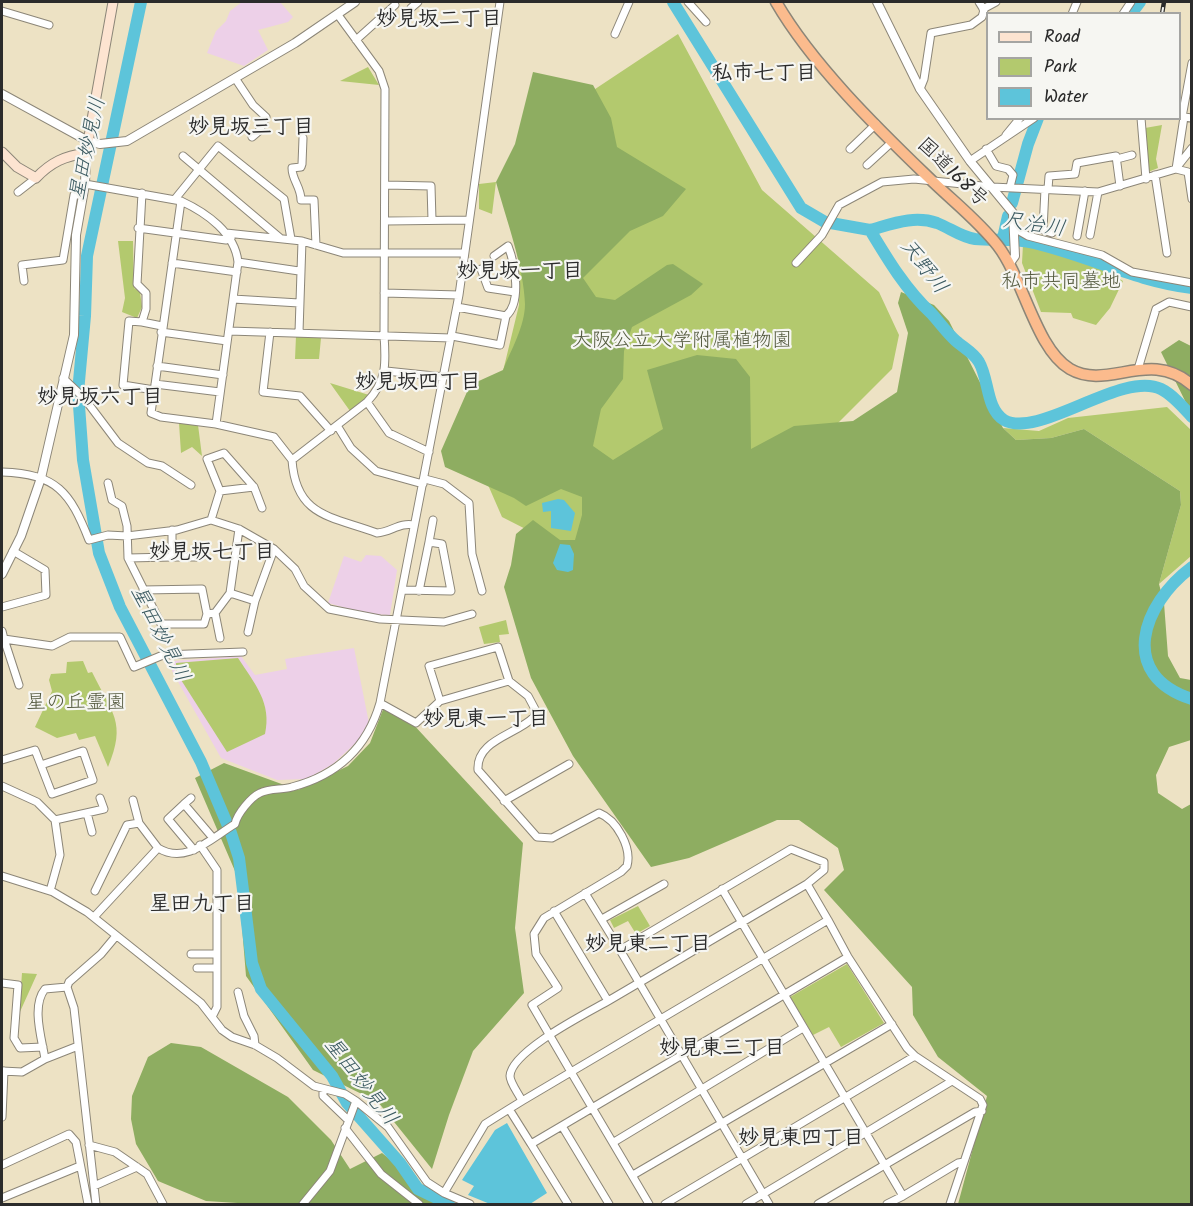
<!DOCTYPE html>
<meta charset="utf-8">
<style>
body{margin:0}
#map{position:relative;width:1193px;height:1206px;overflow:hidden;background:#ede2c4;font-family:Kalam,sans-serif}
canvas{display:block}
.frame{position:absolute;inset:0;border:3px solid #2b2b2b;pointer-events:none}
.legend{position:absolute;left:986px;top:12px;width:195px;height:108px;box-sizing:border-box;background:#f6f6f2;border:2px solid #a5a5a2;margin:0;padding:8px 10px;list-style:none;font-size:18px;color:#2b2b2b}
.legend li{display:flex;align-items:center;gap:12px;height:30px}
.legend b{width:30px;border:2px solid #a5a5a2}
</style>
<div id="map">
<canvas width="1193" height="1206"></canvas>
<div class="frame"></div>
<ul class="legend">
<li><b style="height:8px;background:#fde4d1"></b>Road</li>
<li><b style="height:16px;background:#b3c96e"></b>Park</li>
<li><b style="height:16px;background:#5dc4da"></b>Water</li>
</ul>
</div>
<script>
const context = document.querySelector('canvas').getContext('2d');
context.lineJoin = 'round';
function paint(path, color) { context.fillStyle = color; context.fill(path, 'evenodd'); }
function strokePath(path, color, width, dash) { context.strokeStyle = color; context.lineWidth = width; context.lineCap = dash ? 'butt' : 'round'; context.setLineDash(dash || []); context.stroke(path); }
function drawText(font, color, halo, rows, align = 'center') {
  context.font = font + ' Kalam,"Klee One",sans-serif'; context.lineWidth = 4.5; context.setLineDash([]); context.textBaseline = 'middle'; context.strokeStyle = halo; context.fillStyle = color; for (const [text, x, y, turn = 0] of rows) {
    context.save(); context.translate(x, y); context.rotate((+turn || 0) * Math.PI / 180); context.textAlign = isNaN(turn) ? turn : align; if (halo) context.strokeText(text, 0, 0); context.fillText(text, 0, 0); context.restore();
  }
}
paint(new Path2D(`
 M242 2H280L293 17 288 22 258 30 268 50 244 66 207 53 216 31 226 21 230 11Z
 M366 555 381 556 397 570 390 615 367 614 328 603 344 556 361 562Z
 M354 648 369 723 361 738 333 764 307 779 277 780 221 758 172 671 174 661 241 656 255 675 287 669 285 659Z`), '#edd0e8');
paint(new Path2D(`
 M678 34 762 190 879 292 899 335 892 369 793 468 559 546 502 517 485 478 497 396 519 305 521 167 565 109Z
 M368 67 379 85 340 81Z
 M1162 125 1156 159 1158 168 1148 172 1145 128Z
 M496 182 492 214 479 209V184Z
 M118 241H133L134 288 140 292 142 307 137 318 122 312 125 298Z
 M1023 244 1100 266 1123 281 1110 308 1096 325 1073 318 1071 313 1041 312 1022 263Z
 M296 336 321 338 319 359H295Z
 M330 383 369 395 350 411Z
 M1167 407 1191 430V556L1159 584 1181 505 1180 491 1084 429 1051 438 1016 440 1003 428 1039 431 1068 418Z
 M179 423 198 425 202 456 192 447 181 453Z
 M506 620 509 634 499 635 500 642 484 644 479 627Z
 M238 658C255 684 272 703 265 734L227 752 176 672V663Z
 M83 661 88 673 92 672C112 713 127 722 108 767L95 736 79 740 76 733 57 738 35 727 52 691 49 680 51 674 66 673 67 662Z
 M638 906 650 926 636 934 628 921 614 928 610 920Z
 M847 964 884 1023 841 1047 829 1027 813 1035 790 997Z
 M22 973 37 974 19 1014Z`), '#b3c96e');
paint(new Path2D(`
 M533 72 593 85 611 118 617 147 686 189 663 216 630 231 583 278 596 297 615 300 667 265 673 264 703 284 691 295 632 327 624 351 623 379 601 409 593 446 613 460 663 429 647 370 697 355 736 359 750 377 751 449 794 426 853 421 897 392 908 333 898 303 901 292 934 305 949 321 1003 428 1016 440 1051 438 1084 429 1180 491 1181 505 1159 584 1164 603 1168 656 1180 678 1191 680V740L1169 747 1156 775 1158 793 1182 809 1191 804V1204H958L987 1096 938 1057 913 1015 912 987 824 890 844 870 838 848 799 820H777L689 858 651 867 573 756 531 678 504 587 511 565 516 534 533 520 560 540H575L582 515V497L561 489 526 506 514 498 445 467 441 451 470 385 503 370C511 350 525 326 525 304 524 267 506 219 496 182L515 144Z
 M1179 340 1191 346V413L1161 352Z
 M384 707 412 723 523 843 515 928 524 993 473 1051 449 1115 432 1169 378 1102 313 1070 246 976 238 878 195 778 224 763 298 790 348 766 370 743Z
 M171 1043 201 1047 288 1097 331 1140 350 1169 382 1153 447 1204H253L206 1201 158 1181 136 1144 131 1119 132 1096 148 1057Z`), '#8ead61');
paint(new Path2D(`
 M558 499 564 500 575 513 571 531 551 528V511L543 512 542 503Z
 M560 544 570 545 574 554 573 570 568 572 557 570 553 563Z
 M507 1123 547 1193 530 1204H490L468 1195 474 1186 462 1180 495 1130Z`), '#5dc4da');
strokePath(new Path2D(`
 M141 2 87 256 85 316 78 392 83 460 99 553 120 607 201 762 231 833 239 858 252 963 261 989 332 1076 347 1103 400 1163 418 1189 449 1204
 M673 2 801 208 825 222 870 230C888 260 906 290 932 314 940 323 947 333 956 341 964 348 974 353 979 362 989 379 986 409 1004 420 1038 440 1122 370 1161 389 1173 395 1183 407 1192 417
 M1131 14 1140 2
 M1012 203 1028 144 1038 118
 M870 230C892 224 914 215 937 223 950 228 961 237 975 239 994 241 1014 238 1034 243 1089 256 1135 281 1192 288
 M1003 238 1008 216
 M1192 567C1142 604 1117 675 1192 699`), '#5dc4da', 12);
const minor = new Path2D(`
 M500 2 459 295 380 703 416 723 440 701 509 681 528 696 536 711 534 717C516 735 476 740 478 770L537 837 552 838 599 813C617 820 632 848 627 866L621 872 544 918 534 934 536 954 558 988 532 1005 571 1072 522 1101C519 1094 510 1083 510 1076 511 1051 587 1013 608 1001
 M688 2 706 22
 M411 8 418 2
 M983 9 996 2
 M2 11 49 25
 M1072 14 1077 2
 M1123 14 1131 2
 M338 15 379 71 385 89 384 335C386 363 387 381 367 402L292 460C296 517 331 516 377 533 391 532 400 522 414 525
 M615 34 629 2
 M356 40 395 5
 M235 78 253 105 266 117 259 131 252 137
 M920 89 924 79 931 33 971 25 982 17 984 10 979 2
 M1182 117 1192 63
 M1141 118 1146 179
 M1006 135 1020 118
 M303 138 302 164 301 167 292 168C292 180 301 187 301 200H314L316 245
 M850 149 876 124
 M986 149 996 166 1008 169 1013 175 1010 187
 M183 156 280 238
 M1117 159 1132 155
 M970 161 1034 118
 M867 165 892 142
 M1177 167 1192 148
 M1176 169 1184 117 1192 118
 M1155 175 1167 253
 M85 184 181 201C207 213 235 233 238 262L216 424 274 437 292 460
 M386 185 431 186 432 220
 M1045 189 1043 230 1052 233
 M1048 189 1049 176 1075 174 1077 163 1116 156 1120 186
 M18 192 36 178
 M142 193 137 284 146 293V309L142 322 162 326
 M175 199 218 146 284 199 291 239
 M181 201 151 413 161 417 216 424
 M386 221 469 220
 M138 228 226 240 231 238
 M1014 228 1028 236 1102 255 1132 272 1192 283
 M226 233 302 241 343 253H464
 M1090 235 1098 192
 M1077 236 1085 191
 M494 256 508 246C515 264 522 302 506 316
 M238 262 299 271
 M172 263 237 272
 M796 263 822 235 839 205 882 182 914 179 992 187 1098 192 1176 169 1188 172 1192 199
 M481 269 488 288 515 292
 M24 281 22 265 63 260 74 195H83
 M384 293 459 295
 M233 299 299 303
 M142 322 129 321 123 385 154 390
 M229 331 451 338
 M161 332 227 341
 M270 332 263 392 300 396 331 431
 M299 332 302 241
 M452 336 500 345 506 316 457 307
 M157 366 223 375
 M1138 369 1156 309 1169 302 1192 307
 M386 371 444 377
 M63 378 84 398 118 443 148 463 162 466 191 485
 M155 384 220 392
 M367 402 389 433 429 452
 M338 427 351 448 376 471 423 484
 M2 472C57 474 70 492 89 540L108 535 127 536 177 530 211 520 239 529 274 549 295 569 304 586 329 609 380 619 444 622 472 614
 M425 479 444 484 469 503 472 554 482 591
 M108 483 112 500 122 506 127 526 128 558 161 624H204L207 614
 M220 491 254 487
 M211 520 220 491 207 459 224 453 254 487 262 508
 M239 529 230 593 255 601 274 549
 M429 542 433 520
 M172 557H197
 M128 558 172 557V530
 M143 590 202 589 207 614 215 613 230 593
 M402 590 451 591 442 544 429 542 419 591
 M2 607 46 595 45 570 13 551
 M215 613 220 638
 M2 631 4 639 52 646 70 637H120L134 667 163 655 243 652
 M248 632 255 601
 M4 639 19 685
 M440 701 429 666 498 647 509 681
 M2 760 35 750 52 794 93 780 83 751 41 765
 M2 786 37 802 55 820 60 855 50 891
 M133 800 139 823
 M504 801 569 764
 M184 804 191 798
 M87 813 92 832
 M55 820 104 809 100 798
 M200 845 217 870V1007L212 1017
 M194 850 168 819 184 804 213 838
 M2 876 53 892 87 912 201 1003 222 1030 232 1037 255 1045 277 1058 314 1086 345 1094 356 1101 388 1127 427 1182 444 1193 470 1204
 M722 889 903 1196 958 1163 964 1162 983 1105 980 1099 915 1056 907 1048 848 957 828 920
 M95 891 127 825 139 823 158 848
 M585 893 620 950 791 849 824 862V870L807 884 828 920 571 1072 649 1204
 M554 911 608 1001 807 884
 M94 917 158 848C186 865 210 839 235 824 237 814 251 797 260 793 269 788 283 790 292 787 338 775 367 748 380 703
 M602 919 664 884
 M620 950 769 1204
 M191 954H215
 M197 968H215
 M2 983 18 985 14 1038 20 1048 43 1047
 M238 992 244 1016 254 1036 255 1045
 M45 1059C42 1039 31 1006 45 989L67 987
 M2 1071 22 1072 45 1059 78 1046
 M323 1090V1096L348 1120
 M522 1101 509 1109 531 1144 848 957
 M2 1117 4 1071
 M562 1126 609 1204
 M345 1128 381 1174 419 1204
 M614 1142 803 1028
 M531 1144 568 1204
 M89 1145 115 1152 147 1174 163 1204
 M2 1165 69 1134 76 1142 88 1204
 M633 1175 892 1024
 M94 1186 137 1167
 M444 1193 485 1124 509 1109
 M2 1198 80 1166
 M96 1204 74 1008 67 987 69 982 101 954 116 936
 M303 1204 330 1171 356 1101
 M665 1204 915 1056
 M746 1204 952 1081
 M818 1204 975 1112 982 1111
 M887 1204 903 1196
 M950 1204 964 1162`);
const tertiary = new Path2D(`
 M877 2 920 89 970 161 1013 213 1015 256 1010 263
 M2 94 88 141 100 144 127 141 295 43 355 2
 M2 574 21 536 41 478 74 335 76 235 85 184 86 153`);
const secondary = new Path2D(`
 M2 152 17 167 36 178C51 162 65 156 86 153L113 2`);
const trunk = new Path2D(`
 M776 2C812 64 875 126 927 176 950 199 978 220 998 246 1024 280 1036 349 1070 369 1108 391 1149 348 1192 385`);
strokePath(minor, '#8c8678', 9);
strokePath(tertiary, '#8c8678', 10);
strokePath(secondary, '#8c8678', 11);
strokePath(trunk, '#8c8678', 13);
strokePath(minor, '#fff', 7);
strokePath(tertiary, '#fff', 8);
strokePath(secondary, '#fde4d1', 9);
strokePath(trunk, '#fbbb8d', 10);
const rail = new Path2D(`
 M1162 14 1164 2`);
strokePath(rail, '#2b2b2b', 4.5);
strokePath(rail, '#f6f6f2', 2, [7]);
drawText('20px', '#2b2b2b', '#f6f6f2', [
 ["国道168号",951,174,44]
]);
drawText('20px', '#545a3f', '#f6f6f2', [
 ["私市共同墓地",1061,284],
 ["大阪公立大学附属植物園",682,343],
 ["星の丘霊園",76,705]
]);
drawText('bold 21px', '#2b2b2b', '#f6f6f2', [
 ["妙見坂二丁目",439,21],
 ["私市七丁目",764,75],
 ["妙見坂三丁目",251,129],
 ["妙見坂一丁目",520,273],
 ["妙見坂四丁目",418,384],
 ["妙見坂六丁目",100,399],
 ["妙見坂七丁目",212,554],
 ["妙見東一丁目",486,721],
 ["星田九丁目",202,906],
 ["妙見東二丁目",648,946],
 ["妙見東三丁目",722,1050],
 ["妙見東四丁目",801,1140]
]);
drawText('italic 21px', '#3a5960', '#f6f6f2', [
 ["星田妙見川",90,149,-78],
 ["尺治川",1034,227,9],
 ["天野川",922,268,52],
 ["星田妙見川",158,635,63],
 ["星田妙見川",359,1083,52]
]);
</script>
